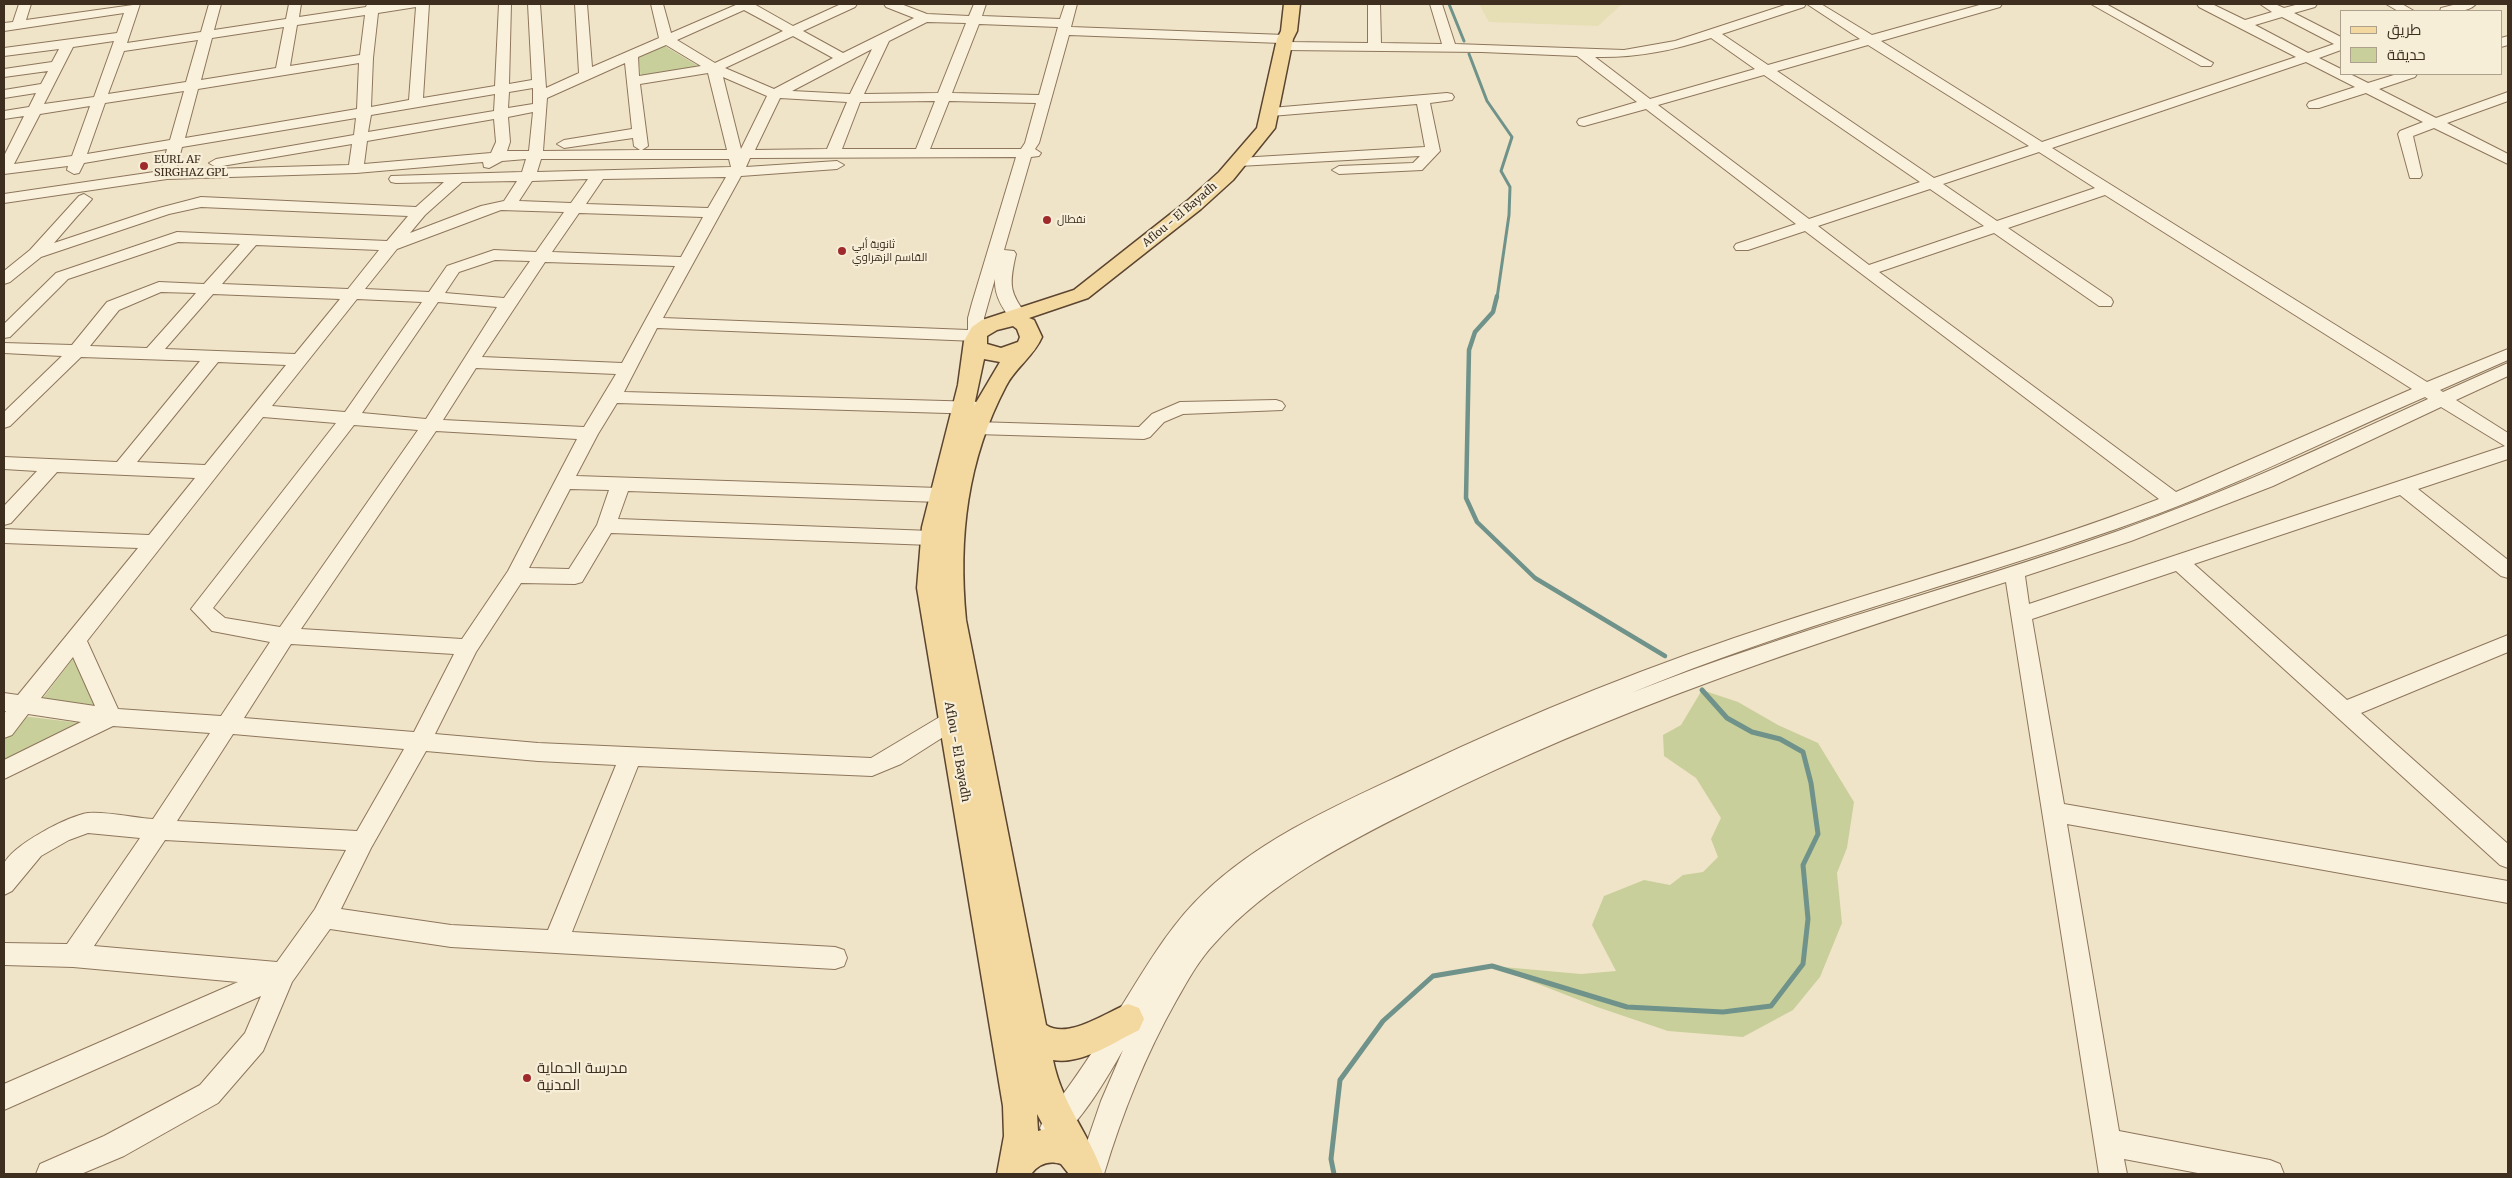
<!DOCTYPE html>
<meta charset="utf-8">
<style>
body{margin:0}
#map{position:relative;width:2512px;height:1178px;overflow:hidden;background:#f0e4c8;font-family:Merriweather,Cairo,serif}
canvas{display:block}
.frame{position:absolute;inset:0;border:5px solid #3d2e20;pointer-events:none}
.legend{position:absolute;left:2340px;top:10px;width:162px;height:65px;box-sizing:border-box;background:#f7eed8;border:1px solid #ada18e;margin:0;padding:6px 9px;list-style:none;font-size:15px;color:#3d2e20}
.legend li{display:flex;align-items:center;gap:10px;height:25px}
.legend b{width:25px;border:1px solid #ada18e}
</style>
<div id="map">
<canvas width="2512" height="1178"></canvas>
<div class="frame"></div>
<ul class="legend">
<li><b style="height:6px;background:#f3d9a0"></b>طريق</li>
<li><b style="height:14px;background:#c9cf9b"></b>حديقة</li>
</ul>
</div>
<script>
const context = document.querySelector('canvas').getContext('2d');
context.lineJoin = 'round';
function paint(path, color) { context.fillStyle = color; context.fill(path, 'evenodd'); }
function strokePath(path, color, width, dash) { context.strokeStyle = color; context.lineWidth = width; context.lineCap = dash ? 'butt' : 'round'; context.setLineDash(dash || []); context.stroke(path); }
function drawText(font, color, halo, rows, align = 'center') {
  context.font = font + ' Merriweather,Cairo,serif'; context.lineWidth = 4.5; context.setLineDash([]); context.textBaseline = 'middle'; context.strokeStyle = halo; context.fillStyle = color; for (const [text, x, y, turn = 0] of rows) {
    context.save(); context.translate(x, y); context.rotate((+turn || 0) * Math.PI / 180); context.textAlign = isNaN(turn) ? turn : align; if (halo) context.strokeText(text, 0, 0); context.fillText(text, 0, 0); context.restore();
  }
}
paint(new Path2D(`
 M1479 4H1622L1598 26 1489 22Z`), '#e6deb5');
paint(new Path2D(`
 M663 45 700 67 641 78 638 55Z
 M74 657 98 709 43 698Z
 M1702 690 1738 702 1778 725 1818 743 1854 802 1847 848 1837 873 1842 923 1820 977 1793 1010 1743 1037 1668 1031 1597 1007 1492 966 1581 974 1616 971 1592 925 1604 896 1644 880 1670 885 1683 875 1703 872 1718 857 1711 839 1721 818 1696 778 1664 756 1663 735 1681 725Z
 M23 716 88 724 4 763V740Z`), '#c9cf9b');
strokePath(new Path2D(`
 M1449 4 1464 41
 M1469 54 1487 101 1512 137 1501 171 1510 187 1509 215 1497 298`), '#6f938a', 3);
strokePath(new Path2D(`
 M1497 296 1493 312 1475 332 1469 350 1466 498 1477 522 1535 578 1665 656`), '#6f938a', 4.5);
strokePath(new Path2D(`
 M1334 1174 1331 1159 1340 1080 1383 1021 1433 976 1492 966 1627 1007 1723 1012 1771 1006 1803 964 1808 919 1803 865 1818 834 1811 783 1803 752 1780 739 1752 732 1727 718 1702 690`), '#6f938a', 5);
const minor = new Path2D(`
 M19 4H31L26 20 140 4 127 43 201 32 209 4H221L214 30 286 19 289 4H301L299 17 366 7 367 4H429L423 98 495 86 499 4H511L509 84 532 80 528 4H540L546 88 579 73 575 4H587L592 67 659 38 651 4H663L671 33 738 4H754L793 26 841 4H857L855 7 803 31 843 53 914 18 886 7 884 4H901L927 14 969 16 974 4H986L982 16 1060 19 1065 4H1077L1071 27 1285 35 1292 39 1288 42 1368 43V4H1380L1381 43 1442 44 1430 4H1442L1455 44 1624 50 1675 41 1788 4H1806L1804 7 1722 34 1768 65 1860 39 1807 4H1821L1872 35 1983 4H2002L2000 7 1881 41 2042 142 2296 57 2199 7 2197 4H2212L2245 20 2272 12 2260 4H2275L2284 8 2299 4H2317L2315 7 2294 13 2341 37V50L2319 58 2341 69V74H2350L2368 83 2397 74H2417L2415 77 2379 89 2436 118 2508 92V101L2447 123 2508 154V164L2434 128 2413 136 2422 175 2420 178H2410L2398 134 2400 131 2423 122 2366 93 2319 108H2309L2307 105 2309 102 2355 87 2306 62 2052 148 2427 382 2508 349V360L2440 390 2443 392 2508 363V376L2456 400 2508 433V459L2418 489 2508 560V578L2501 576 2400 495 2194 564 2347 700 2508 635V652L2361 713 2508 844V868L2500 865 2176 571 2032 619 2064 804 2508 881V903L2067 824 2119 1131 2270 1160 2280 1164 2284 1174H2203L2124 1159 2127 1174H2099L2006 582C1808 645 1612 710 1426 803 1351 840 1270 881 1214 944 1198 961 1187 982 1176 1001 1145 1056 1122 1114 1104 1174H1076L1101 1101 1123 1050C1109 1074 1077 1131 1053 1141L1044 1137 1040 1128 1044 1119C1075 1081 1100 1040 1126 999 1149 962 1172 923 1204 893 1262 837 1342 803 1414 769 1533 712 1656 663 1782 622 1907 581 2035 547 2159 499L1805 231 1748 250H1736L1734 247 1736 244 1796 224 1646 109 1584 126 1579 125 1577 122 1579 119 1637 102 1577 56 1482 52 1284 50 1277 46 1281 43 1069 35 1039 143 1035 149 1041 153 1039 156 1031 157 1004 250 1014 251 1016 254C1007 292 1012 293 1032 324L1030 328H1018C1006 313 994 299 995 279L984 318 985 333 982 340 976 341 657 328 624 392 980 402 986 404 989 408 986 412 980 414 617 403 598 434 576 476 939 488 946 490 948 495 946 500 939 502 628 491 618 519 931 531 938 533 941 538 938 543 931 545 611 533 582 582 575 584 521 583 476 652 435 734 538 743 871 758 943 715 951 712 959 715 962 721 959 727 901 764 872 776 638 766 572 932 835 947 844 950 847 958 844 966 835 969 451 947 330 929 292 982 263 1051 218 1103 124 1156 81 1174H36L40 1164 104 1136 200 1085 245 1033 261 996 4 1110V1084L238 982 73 967 4 965V943L67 944 140 838 88 833 69 840 41 856 12 891 4 895C3 887 1 872 4 864 12 845 68 816 88 813 104 811 136 818 153 819L210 733 113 726 4 779V760L81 722 28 714 12 735 4 738V714L6 711H4V693L18 695 138 548 4 543V529L149 535 195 478 57 472 11 523 4 525V506L37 471 4 469V457L117 462 200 361 81 357 10 426 4 428V412L62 356 4 353V343L72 345 107 302 159 282 204 284 240 244 178 242 68 279 10 337 4 338V324L56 273 177 232 387 241 408 216 201 207 169 214 41 257 10 282 4 284V271L30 250 79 196 84 194 92 199 54 243 159 208 201 197 416 207 444 182 396 183 391 182 389 179 391 176 522 172 526 159 502 161 489 168 484 167 483 162 356 173 167 179 4 203V194L161 171 167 149 84 163 79 173 74 174 67 170 68 166 4 174V156L24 116 4 119V111L29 107 36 93 4 98V90L41 84 48 71 4 77V69L52 62 59 49 4 56V48L117 33 124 13 4 31V23L13 22ZM416 7 409 100 371 107 373 58 378 13ZM744 10 783 31 715 63 677 40ZM365 15 360 55 290 66 297 25ZM2282 17 2334 44 2308 53 2255 25ZM927 22 966 23 938 93 864 94 889 41ZM979 24 1058 27 1039 95 952 93ZM284 27 276 68 201 80 212 38ZM793 36 833 58 774 89 725 68ZM1711 38 1755 69 1650 99 1595 57C1635 58 1672 51 1711 38ZM198 40 186 82 108 94 124 51ZM114 41 94 97 44 104 73 47ZM666 45 701 66 639 76 638 57ZM1868 45 2029 146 1934 178 1777 71ZM872 49 850 94 792 91ZM359 63 357 109 185 138 198 89ZM625 63 632 129 564 140 557 144 564 148 633 138 634 146 640 150 543 151 547 98ZM708 73 727 150H642L648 146 640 84ZM1764 75 1920 182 1809 219 1658 105ZM723 77 767 96 741 149ZM533 88V104L508 108 509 92ZM184 91 170 140 87 154 105 103ZM495 94 494 111 368 132 371 115ZM780 98 847 102 827 149 755 150ZM935 101 916 149H842L860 102ZM949 101 1036 103 1025 143 1021 149H930ZM90 106 72 156 14 164 40 114ZM533 112 529 151H507L510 142 508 117ZM356 118 354 135 216 159 209 163 216 167 352 144 349 165 176 170 182 147ZM494 119 496 142 491 153 364 164 367 141ZM2039 152 2095 188 1997 221 1943 184ZM1016 157 972 303 968 318V330L663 318 741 176 837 169 844 165 837 161 746 167 750 158ZM541 159H729L731 167 537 172ZM726 177 708 208 586 204 603 179ZM588 179 571 203 519 201 532 181ZM517 181 504 201 481 206 410 233 425 215 462 182ZM1930 189 1984 226 1869 265 1818 226ZM2105 195 2412 389 2176 492 1879 272 1994 233 2099 306H2111L2113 302 2111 298 2008 228ZM501 210 564 212 536 252 494 250 447 266 429 292 365 289 397 249ZM579 213 703 217 681 257 552 252ZM256 245 379 250 348 289 222 284ZM495 260 530 261 504 298 445 293 459 272ZM545 262 675 266 622 363 482 357ZM161 292 196 293 147 348 90 346 119 310ZM213 294 340 299 295 354 165 349ZM357 299 422 302 345 412 272 406ZM438 302 497 307 426 419 362 413ZM218 362 286 365 205 465 137 462ZM476 368 616 374 584 427 443 420ZM2425 397 2428 399C2326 446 2224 493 2118 531 1957 588 1791 630 1631 693 1789 627 1955 585 2116 529 2222 493 2322 442 2425 397ZM2441 407 2505 446 2029 604 2025 576 2131 541 2273 486ZM263 417 336 423 191 609 212 631 270 642 221 716 118 709 87 641ZM354 425 418 430 280 627 225 618 213 608ZM436 431 577 439 508 571 462 639 301 629ZM570 489 609 490 597 525 569 569 529 568ZM291 644 454 654 414 732 244 718ZM73 657 95 706 41 698ZM233 734 404 749 357 831 177 821ZM426 751 538 761 616 765 548 930 451 925 341 909 371 848ZM165 840 346 850 315 909 277 962 94 946Z
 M2091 4H2106L2213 63 2211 66H2201Z
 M2386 4H2402L2414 11H2398Z
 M2457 4H2476C2468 13 2451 12 2440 11L2441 8Z
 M2508 36V45L2501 47V38Z
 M1447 93 1452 94 1454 97 1452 100 1430 103 1440 151 1422 170 1339 174 1332 170 1339 166 1413 163 1420 156 1239 166 1232 162 1239 158 1425 147 1417 104 1271 116 1264 112 1271 108Z
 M1276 400 1282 402 1285 406 1282 410 1183 414 1164 422 1150 437 1144 439 976 434 970 432 967 428 970 424 976 422 1139 427 1152 414 1180 402Z`);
const major = new Path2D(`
 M1284 4H1300L1297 31 1293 39 1275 128 1233 180 1201 209 1088 298 1029 318 1034 320 1042 337C1034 356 1015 368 1006 386 967 460 958 538 966 620L1046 1025C1068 1040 1106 1012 1128 1004L1139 1008 1144 1019 1139 1030C1114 1042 1082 1065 1053 1060 1062 1105 1089 1133 1103 1174H1069L1061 1164C1048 1160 1039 1164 1031 1174H997L1004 1136 1003 1106 917 588 922 527 958 385 964 341 972 327 982 320 1074 290 1187 201 1219 172 1257 128 1277 39 1281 31ZM1013 326 1017 329 1020 337 1018 342 1001 348 987 344V336L997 330ZM984 359 1000 362 974 406ZM1037 1114 1045 1129 1038 1131Z`);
strokePath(minor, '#8d765c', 2);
strokePath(major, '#5b4430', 3);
paint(minor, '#faf1dc');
paint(major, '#f3d9a0');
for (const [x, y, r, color] of [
 [144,166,5,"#9e2a2b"],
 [1047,220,5,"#9e2a2b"],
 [842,251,5,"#9e2a2b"],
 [527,1078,5,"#9e2a2b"]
]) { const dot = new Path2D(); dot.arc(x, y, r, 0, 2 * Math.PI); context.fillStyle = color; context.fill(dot); strokePath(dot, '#f7eed8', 2); }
drawText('11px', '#3d2e20', '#f7eed8', [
 ["EURL AF",154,160],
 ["SIRGHAZ GPL",154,173],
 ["نفطال",1057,220],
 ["ثانوية أبي",852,245],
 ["القاسم الزهراوي",852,258]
], 'left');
drawText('11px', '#3d2e20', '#f7eed8', [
 ["Aflou - El Bayadh",1180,215,-40]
]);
drawText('12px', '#3d2e20', '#f7eed8', [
 ["Aflou - El Bayadh",957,752,80]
]);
drawText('15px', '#3d2e20', '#f7eed8', [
 ["مدرسة الحماية",537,1069],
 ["المدنية",537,1086]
], 'left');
</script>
